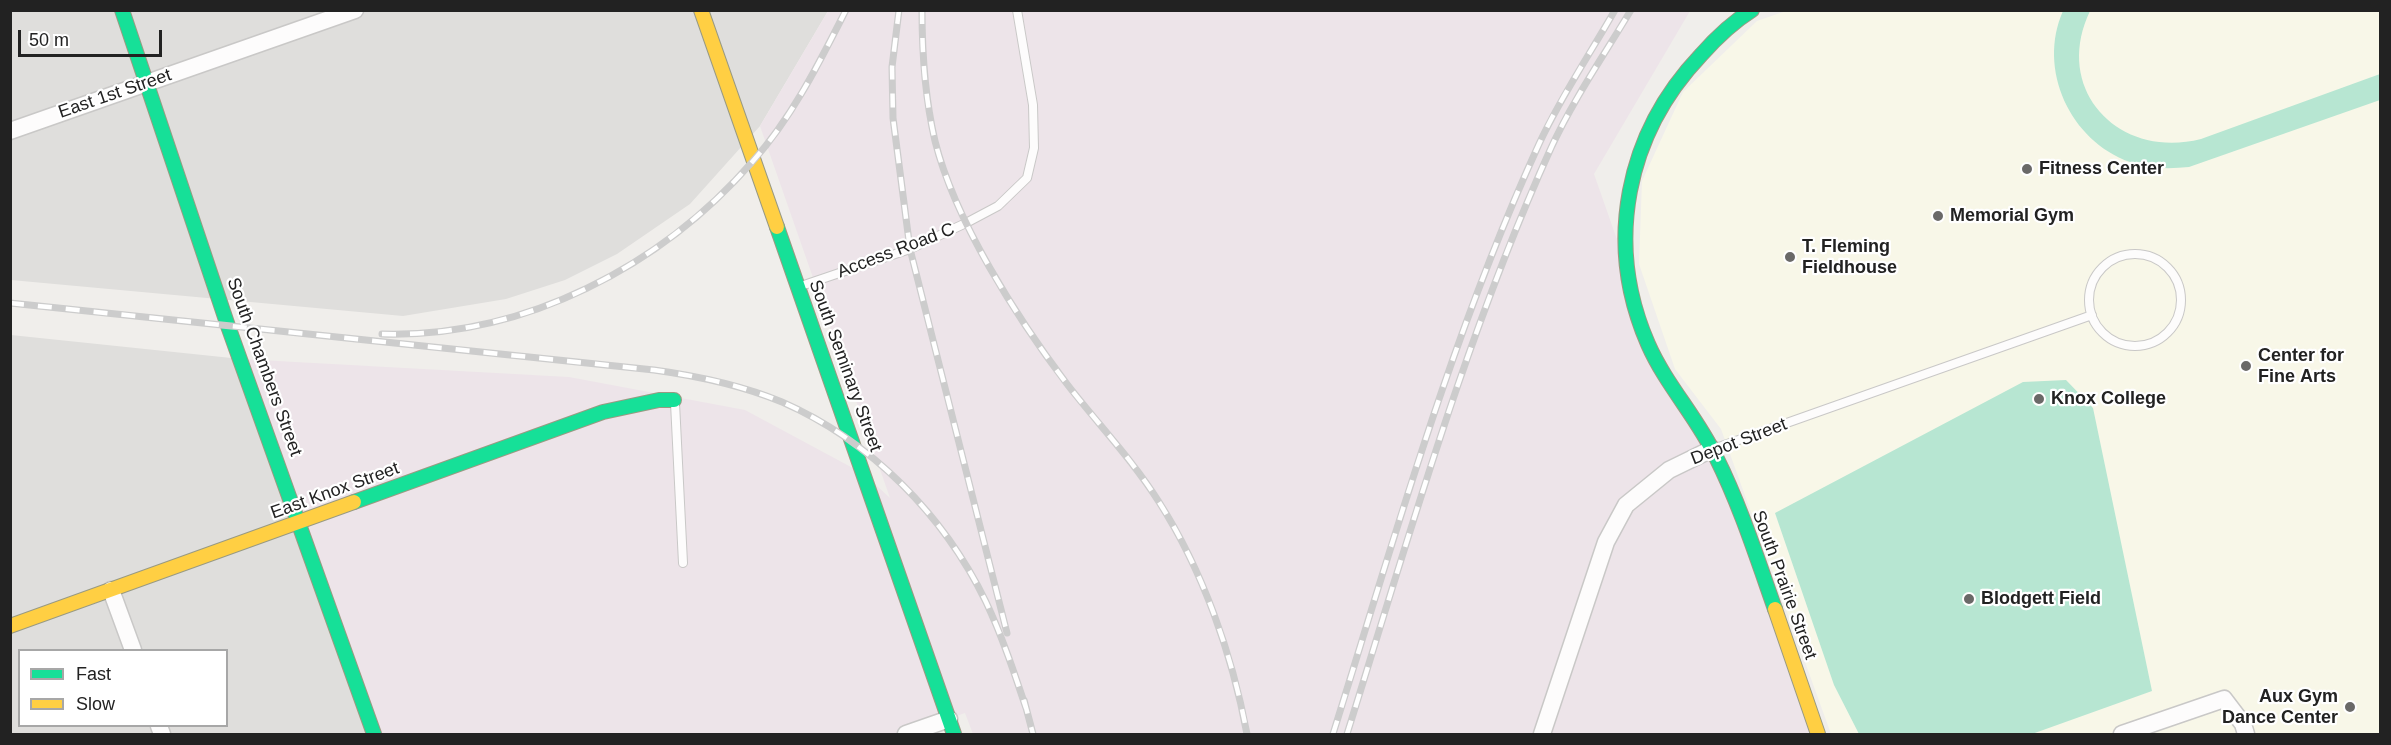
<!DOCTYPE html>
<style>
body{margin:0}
#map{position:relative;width:2391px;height:745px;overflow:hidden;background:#f0eeeb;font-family:Arial,sans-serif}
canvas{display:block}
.frame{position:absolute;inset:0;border:12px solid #222;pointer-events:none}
.legend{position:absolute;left:18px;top:649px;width:210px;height:78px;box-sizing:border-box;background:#fff;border:2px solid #a7a7a7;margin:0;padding:8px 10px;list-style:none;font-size:18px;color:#222}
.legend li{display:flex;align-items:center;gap:12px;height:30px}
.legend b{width:30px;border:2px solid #a7a7a7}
.scale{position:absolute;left:18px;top:30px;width:144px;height:27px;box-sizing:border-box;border:3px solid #222;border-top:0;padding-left:8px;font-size:18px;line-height:21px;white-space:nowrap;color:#222;-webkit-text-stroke:4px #fff;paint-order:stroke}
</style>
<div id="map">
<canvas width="2391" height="745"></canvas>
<div class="frame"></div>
<ul class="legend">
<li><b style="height:8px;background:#16e098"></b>Fast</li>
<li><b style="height:8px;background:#ffcf43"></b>Slow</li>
</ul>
<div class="scale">50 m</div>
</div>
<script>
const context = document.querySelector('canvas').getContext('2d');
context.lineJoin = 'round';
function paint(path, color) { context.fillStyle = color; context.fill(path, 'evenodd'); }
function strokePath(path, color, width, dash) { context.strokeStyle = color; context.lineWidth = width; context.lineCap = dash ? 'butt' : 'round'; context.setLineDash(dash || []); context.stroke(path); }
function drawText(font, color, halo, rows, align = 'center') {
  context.font = font + ' Arial,sans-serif'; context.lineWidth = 4.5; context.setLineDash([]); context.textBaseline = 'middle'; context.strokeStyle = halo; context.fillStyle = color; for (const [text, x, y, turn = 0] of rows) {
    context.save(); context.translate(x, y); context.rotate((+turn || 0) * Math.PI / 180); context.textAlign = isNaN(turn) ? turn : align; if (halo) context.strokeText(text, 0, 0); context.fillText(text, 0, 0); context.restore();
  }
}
paint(new Path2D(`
 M10 11H828L760 126 690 204 617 254 565 280 506 299 403 316 11 280Z
 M11 335 241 359 374 734H11ZM20 650H226V726H20Z`), '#dfdedc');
paint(new Path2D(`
 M828 11H1690L1594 174 1628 271 1642 328 1712 449 1818 734H973L965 713 906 734H374L241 359 569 377 745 410 864 474 890 498 760 126Z`), '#ede4e9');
paint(new Path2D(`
 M1786 11H2380V734H1831L1721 429 1675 369 1639 264 1642 181 1683 92 1757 21Z`), '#f8f7e8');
paint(new Path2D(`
 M2063 11H2090C2052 90 2119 160 2201 139L2380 74V100L2189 167C2169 169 2149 169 2130 162 2070 141 2037 69 2063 11Z
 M2066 380 2093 408 2152 691 2032 734H1859L1834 685 1775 513 2023 382Z`), '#b7e6d2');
const lane = new Path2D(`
 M2089 300a46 46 0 1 1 92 0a46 46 0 1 1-92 0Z
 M801 286 910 249 966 223 998 206 1027 178 1034 148 1033 105 1017 10
 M675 403 683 563
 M1716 448 2092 315`);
const street = new Path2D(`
 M10 131 355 10
 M111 590 133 650
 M159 726 162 734
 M906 734 949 719
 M1542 734 1606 542 1626 505 1669 470 1712 449
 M2122 734 2224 699 2243 724 2246 734`);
const fast = new Path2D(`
 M122 10 228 326 374 734
 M1752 10C1733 22 1716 38 1701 55 1626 134 1604 243 1648 344 1666 385 1697 417 1716 457 1740 505 1757 558 1775 609
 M777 227 954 734
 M354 502 603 412 659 400H674`);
const slow = new Path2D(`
 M701 10 777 227
 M1775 609 1818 734
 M10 626 354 502`);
strokePath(lane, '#c9c8c7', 10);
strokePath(street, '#c9c8c7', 19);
strokePath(fast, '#999a82', 16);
strokePath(slow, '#999a82', 16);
strokePath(lane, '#fdfcfc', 8);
strokePath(street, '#fdfcfc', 16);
strokePath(fast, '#16e098', 14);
strokePath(slow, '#ffcf43', 14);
const rail = new Path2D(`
 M899 10 892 67 893 118 910 249 1007 633
 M922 10C922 55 925 98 935 141 955 221 1017 318 1067 384 1097 423 1132 459 1159 502 1203 571 1232 654 1247 734
 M10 303 654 370C698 376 741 385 782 402 871 441 944 515 986 602 1002 636 1014 672 1026 708
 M382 334C524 338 662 266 753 161 793 116 819 63 846 10
 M1024 700 1033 734
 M1333 734C1395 536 1452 334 1539 144 1560 98 1590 54 1615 10
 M1347 734C1409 537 1465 337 1551 148 1573 100 1604 55 1631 10`);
strokePath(rail, '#ccc', 7);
strokePath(rail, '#fff', 4.5, [14]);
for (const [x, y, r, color] of [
 [2027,169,6,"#6a6968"],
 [1938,216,6,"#6a6968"],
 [1790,257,6,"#6a6968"],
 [2246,366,6,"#6a6968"],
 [2039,399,6,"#6a6968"],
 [1969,599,6,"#6a6968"],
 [2350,707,6,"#6a6968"]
]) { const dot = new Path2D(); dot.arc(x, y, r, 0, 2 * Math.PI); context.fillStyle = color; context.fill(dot); strokePath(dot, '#fff', 2); }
drawText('18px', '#222', '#fff', [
 ["East 1st Street",115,94,-19],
 ["Access Road C",896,251,-21],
 ["South Seminary Street",845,366,70],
 ["South Chambers Street",264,367,70],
 ["Depot Street",1739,442,-21],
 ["East Knox Street",335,491,-20],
 ["South Prairie Street",1784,585,70]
]);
drawText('bold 18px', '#222', '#fff', [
 ["Fitness Center",2039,169],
 ["Memorial Gym",1950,216],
 ["T. Fleming",1802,247],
 ["Fieldhouse",1802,268],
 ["Center for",2258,356],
 ["Fine Arts",2258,377],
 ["Knox College",2051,399],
 ["Blodgett Field",1981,599],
 ["Aux Gym",2338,697,"right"],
 ["Dance Center",2338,718,"right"]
], 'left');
</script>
